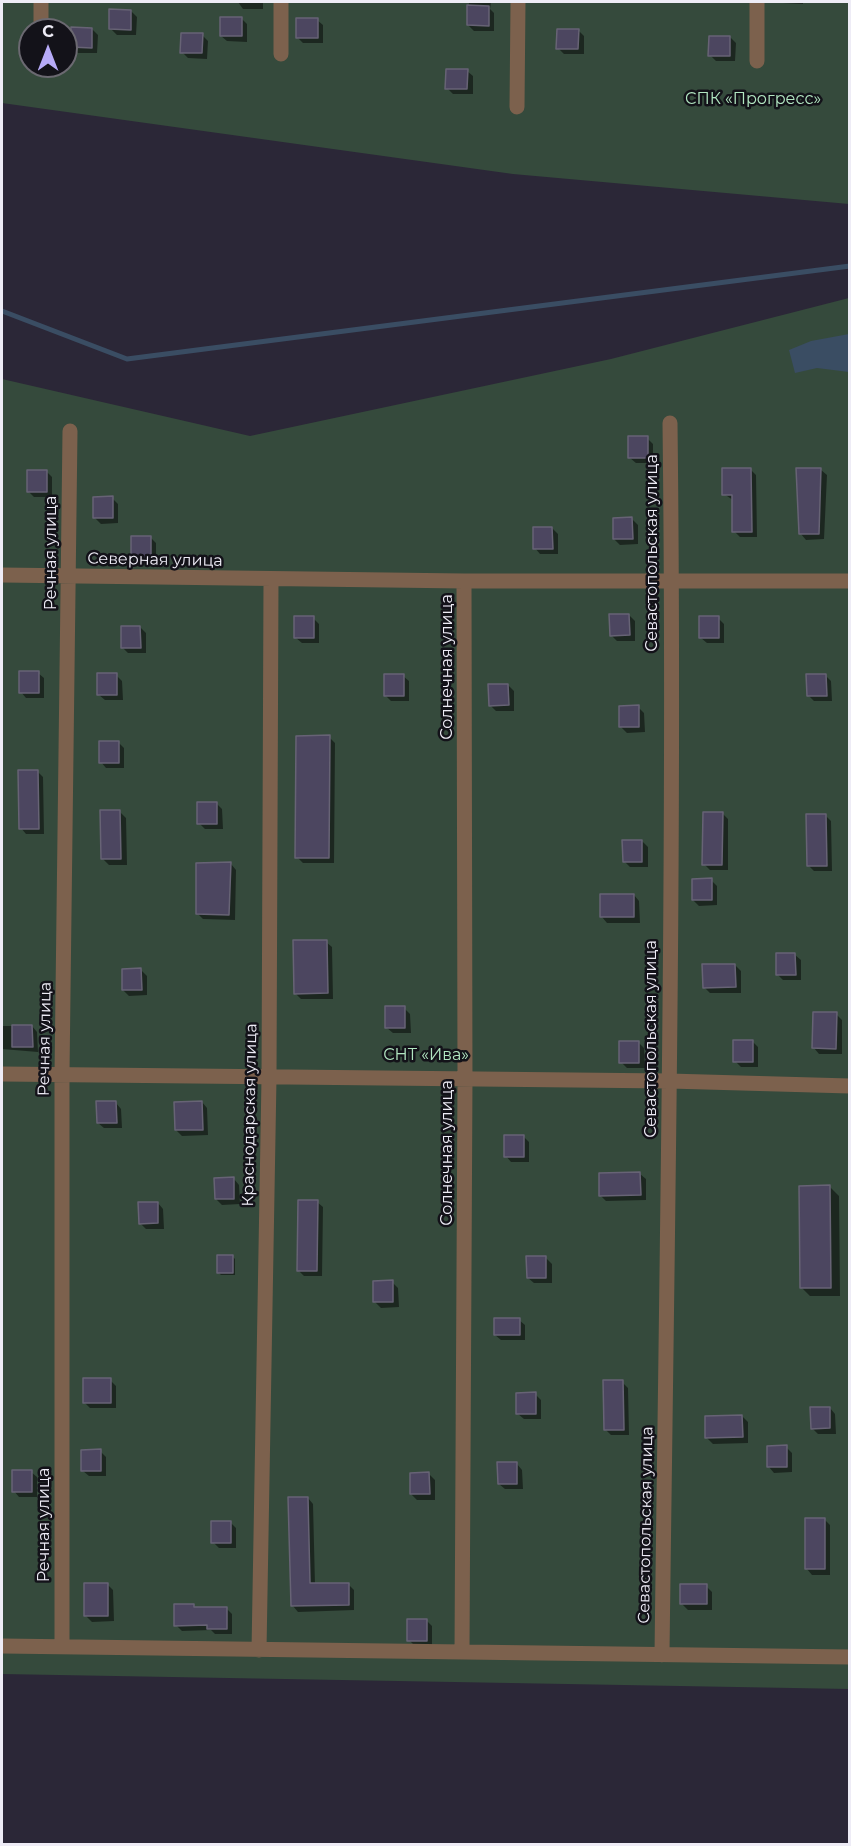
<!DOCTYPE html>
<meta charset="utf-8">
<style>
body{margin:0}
#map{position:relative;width:851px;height:1846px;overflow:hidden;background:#2b2737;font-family:Montserrat,sans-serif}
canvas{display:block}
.frame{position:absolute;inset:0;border:3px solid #eeecf6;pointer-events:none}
.north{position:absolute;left:18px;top:18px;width:60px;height:60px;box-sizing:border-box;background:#131219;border:2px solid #6b6971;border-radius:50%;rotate:0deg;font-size:16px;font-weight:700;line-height:24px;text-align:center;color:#eeecf6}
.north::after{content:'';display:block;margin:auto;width:21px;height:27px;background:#b7abf8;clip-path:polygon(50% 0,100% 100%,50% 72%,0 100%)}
</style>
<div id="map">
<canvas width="851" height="1846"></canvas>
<div class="frame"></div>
<div class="north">С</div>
</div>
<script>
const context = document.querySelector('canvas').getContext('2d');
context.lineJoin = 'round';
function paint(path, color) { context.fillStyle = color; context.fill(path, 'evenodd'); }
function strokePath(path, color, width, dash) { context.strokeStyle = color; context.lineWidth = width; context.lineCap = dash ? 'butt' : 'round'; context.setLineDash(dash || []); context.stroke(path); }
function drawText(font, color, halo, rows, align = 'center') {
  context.font = font + ' Montserrat,sans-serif'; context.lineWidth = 5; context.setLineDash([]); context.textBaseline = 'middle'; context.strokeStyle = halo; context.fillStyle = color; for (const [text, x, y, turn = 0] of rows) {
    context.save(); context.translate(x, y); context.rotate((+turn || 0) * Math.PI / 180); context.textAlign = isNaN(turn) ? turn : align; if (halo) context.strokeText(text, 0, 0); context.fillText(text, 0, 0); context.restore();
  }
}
paint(new Path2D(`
 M2 2H849V204L513 174 2 103ZM30 30H66V66H30Z
 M849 298V1689L2 1674V379L250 436 611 359Z`), '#354a3c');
paint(new Path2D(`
 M849 334V372L817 368 795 373 789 350 811 341Z`), '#3a4d63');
paint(new Path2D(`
 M238 2H263V9H243Z
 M469 2H491L490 9 494 13V31H474L468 25Z
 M781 2H803V4L783 3Z
 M131 11 137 17 136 35H117L111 29Z
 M241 18 247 24V42L227 41 221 36Z
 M317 20 323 25V43H303L297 37Z
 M92 29 98 35 97 53H78L72 47Z
 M578 30 584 36V54H564L558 48Z
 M202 35 208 41 207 59 188 58 182 52Z
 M730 37 736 43 735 61H716L710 55Z
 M467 71 473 76V94H453L447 88Z
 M647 438 653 444V463H636L630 458Z
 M750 469 756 475 757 537H740L734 531 733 500 724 494Z
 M821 470 827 475 824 539 806 540 801 534Z
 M46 471 52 477V497H34L28 491Z
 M112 498 118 504V523L101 524 95 518Z
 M632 519 638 525V544L620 545 614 539Z
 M552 528 558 534V554H540L535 548Z
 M150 537 156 543V563H138L133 557Z
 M629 615 635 621V641H617L611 635Z
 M313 618 319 624V643H302L296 638Z
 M718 618 724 624V643H707L701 638Z
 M140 627 146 633V653H128L122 647Z
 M38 673 44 678V698H26L21 692Z
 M116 675 122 681 123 700H105L99 695Z
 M403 676 409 681V701H391L385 695Z
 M826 676 831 681 832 701H814L808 695Z
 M508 685 514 691V711H496L490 705Z
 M638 707 644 713 645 732 627 733 621 727Z
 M329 737 335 743 334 863H303L297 857Z
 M118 742 124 748V768H106L101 762Z
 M37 771 43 777 44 834H26L21 828Z
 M216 803 222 809 223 829H205L199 823Z
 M120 812 126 818 127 865H109L103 859Z
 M722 813 728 819V870H710L704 864Z
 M826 816 831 821 832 871H814L808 865Z
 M642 841 648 847V867H630L624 861Z
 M231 864 236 870 235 920 203 919 197 913Z
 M711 880 717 886V905L699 906 693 900Z
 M634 895 639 901 640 923H607L602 917Z
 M326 942 332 947 333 999H301L295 993Z
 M795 955 801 960V980H783L777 974Z
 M735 965 741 971V993H710L704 987Z
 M141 970 147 976V995L129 996 123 990Z
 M404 1008 410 1014 411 1033H393L387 1028Z
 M836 1014 842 1020V1054H819L814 1048Z
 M2 1026H32L37 1032 38 1052 2 1049Z
 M752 1041 758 1047V1067H741L735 1061Z
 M638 1042 644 1048 645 1068H627L621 1062Z
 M202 1102 207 1108 208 1135 182 1136 176 1130Z
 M116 1103 121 1109 122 1128H104L98 1123Z
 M523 1136 529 1142V1162H511L506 1156Z
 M640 1174 646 1179V1200L606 1201 600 1195Z
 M234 1179 239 1185 240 1204 222 1205 216 1199Z
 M830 1187 839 1196 840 1296H810L801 1287Z
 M317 1202 323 1207 322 1276H304L298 1270Z
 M158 1203 163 1209 164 1229H146L140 1223Z
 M233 1257 235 1259V1275H221L218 1272Z
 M546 1258 552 1264V1283H534L528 1278Z
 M392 1282 398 1288 399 1307 381 1308 375 1302Z
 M519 1320 525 1325V1340H501L495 1335Z
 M110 1380 116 1386V1408H90L84 1402Z
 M622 1382 628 1388 629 1435H611L606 1430Z
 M535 1394 541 1400V1419H524L518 1414Z
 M830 1408 835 1414 836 1434H818L812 1428Z
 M742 1416 748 1422V1443L713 1444 707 1438Z
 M786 1447 792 1453V1472L774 1473 769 1467Z
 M100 1451 106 1457V1476H89L83 1471Z
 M517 1464 522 1470 523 1489H505L499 1484Z
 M31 1472 37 1477V1497H19L14 1491Z
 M429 1474 435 1480V1500H417L411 1494Z
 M308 1498 313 1504 315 1585 348 1584 354 1590V1610L298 1612 293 1606Z
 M824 1519 830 1525V1575H812L807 1569Z
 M230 1522 236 1528V1548H219L213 1542Z
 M107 1584 113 1590 114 1621 92 1622 86 1616Z
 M706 1586 712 1592V1610H688L682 1604Z
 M193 1605 197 1609 226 1608 232 1614V1634H215L211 1630 182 1631 176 1625Z
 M426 1620 432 1626V1646H415L409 1640Z`), '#0007');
strokePath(new Path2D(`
 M2 311 127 359 850 266`), '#3a4d63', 5);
const building = new Path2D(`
 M467 5 489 6V26L467 25Z
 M109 9 131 10V30L109 29Z
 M220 17H242V36H220Z
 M296 18H318V38H296Z
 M71 27 92 28V48L70 47Z
 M557 29H579L578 49H556Z
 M181 33H203L202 53H180Z
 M709 36H730V56H708Z
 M446 69H468L467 89H445Z
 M628 436H648V458H628Z
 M722 468H751L752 532H732V495H722Z
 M796 468H821L819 534H799Z
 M27 470H47V492H27Z
 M113 496V518H93V497Z
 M632 517 633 539H613V518Z
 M533 527H552L553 549H533Z
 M131 536H151V558H131Z
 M609 614H629L630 635 610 636Z
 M294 616H314V638H294Z
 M699 616H719V638H699Z
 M121 626H140L141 648H121Z
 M19 671H39V693H19Z
 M97 673H117V695H97Z
 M384 674H404V696H384Z
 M806 674H826L827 696H807Z
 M488 684H508L509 705 489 706Z
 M639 705V727H619V706Z
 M330 735 329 858H295L296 736Z
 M99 741H119V763H99Z
 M18 770H38L39 829H19Z
 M197 802H217V824H197Z
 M100 810H120L121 859H101Z
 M703 812H723L722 865H702Z
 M806 814H826L827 866H807Z
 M622 840H642V862H623Z
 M231 862 229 915 196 914V863Z
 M712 878V900H692V879Z
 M600 894H634V917H600Z
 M293 940H327L328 993 294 994Z
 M776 953H795L796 975H776Z
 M702 964H735L736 987 703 988Z
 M141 968 142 990H122V969Z
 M385 1006H405V1028H385Z
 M813 1012H837L836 1049 812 1048Z
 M12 1025H32L33 1047H12Z
 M733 1040H753V1062H733Z
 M619 1041H639V1063H619Z
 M96 1101H116L117 1123H97Z
 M202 1101 203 1130H175L174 1102Z
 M504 1135H524V1157H504Z
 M640 1172 641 1195 599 1196V1173Z
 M234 1177V1199H215L214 1178Z
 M830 1185 831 1288H800L799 1186Z
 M298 1200H318L317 1271H297Z
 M138 1202H158V1223L139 1224Z
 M217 1255H233V1273H217Z
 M526 1256H546V1278H527Z
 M393 1280V1302H373V1281Z
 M494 1318H520V1335H494Z
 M83 1378H111V1403H83Z
 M603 1380H623L624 1430H604Z
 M536 1392V1414H516V1393Z
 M810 1407H830V1428L811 1429Z
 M742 1415 743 1437 705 1438V1416Z
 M787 1445V1467H767V1446Z
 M101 1449V1471H81V1450Z
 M497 1462H517V1484H498Z
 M12 1470H32V1492H12Z
 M429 1472 430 1494H410V1473Z
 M288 1497H308L310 1583H349V1605L291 1606Z
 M805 1518H825V1569H805Z
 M211 1521H231V1543H211Z
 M84 1583H108V1616H84Z
 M680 1584H707V1604H680Z
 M174 1604H194V1607H227V1629H207V1625L174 1626Z
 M407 1619H427V1641H407Z`);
paint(building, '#4c4660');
strokePath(building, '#676375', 1.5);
strokePath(new Path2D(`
 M41 30V2
 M281 54V2
 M757 61V2
 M517 107 518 2
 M2 575 464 581H850
 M2 1074 669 1081 850 1086
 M2 1646 850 1657
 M62 1647V1073L70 431
 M259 1650 269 1078 271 580
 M462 1652 465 1079 464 581
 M662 1655C667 1244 675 833 670 423`), '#7c614d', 15);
drawText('16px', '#b2e7c2', '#131219', [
 ["СПК «Прогресс»",753,99],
 ["СНТ «Ива»",426,1055]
]);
drawText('16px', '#eeecf6', '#131219', [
 ["Речная улица",51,553,-90],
 ["Севастопольская улица",652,553,-90],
 ["Северная улица",155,560,1],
 ["Солнечная улица",447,667,-90],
 ["Речная улица",45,1039,-89],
 ["Севастопольская улица",651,1039,-90],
 ["Краснодарская улица",250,1115,-89],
 ["Солнечная улица",447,1153,-90],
 ["Речная улица",44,1525,-90],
 ["Севастопольская улица",646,1525,-89]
]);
</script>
